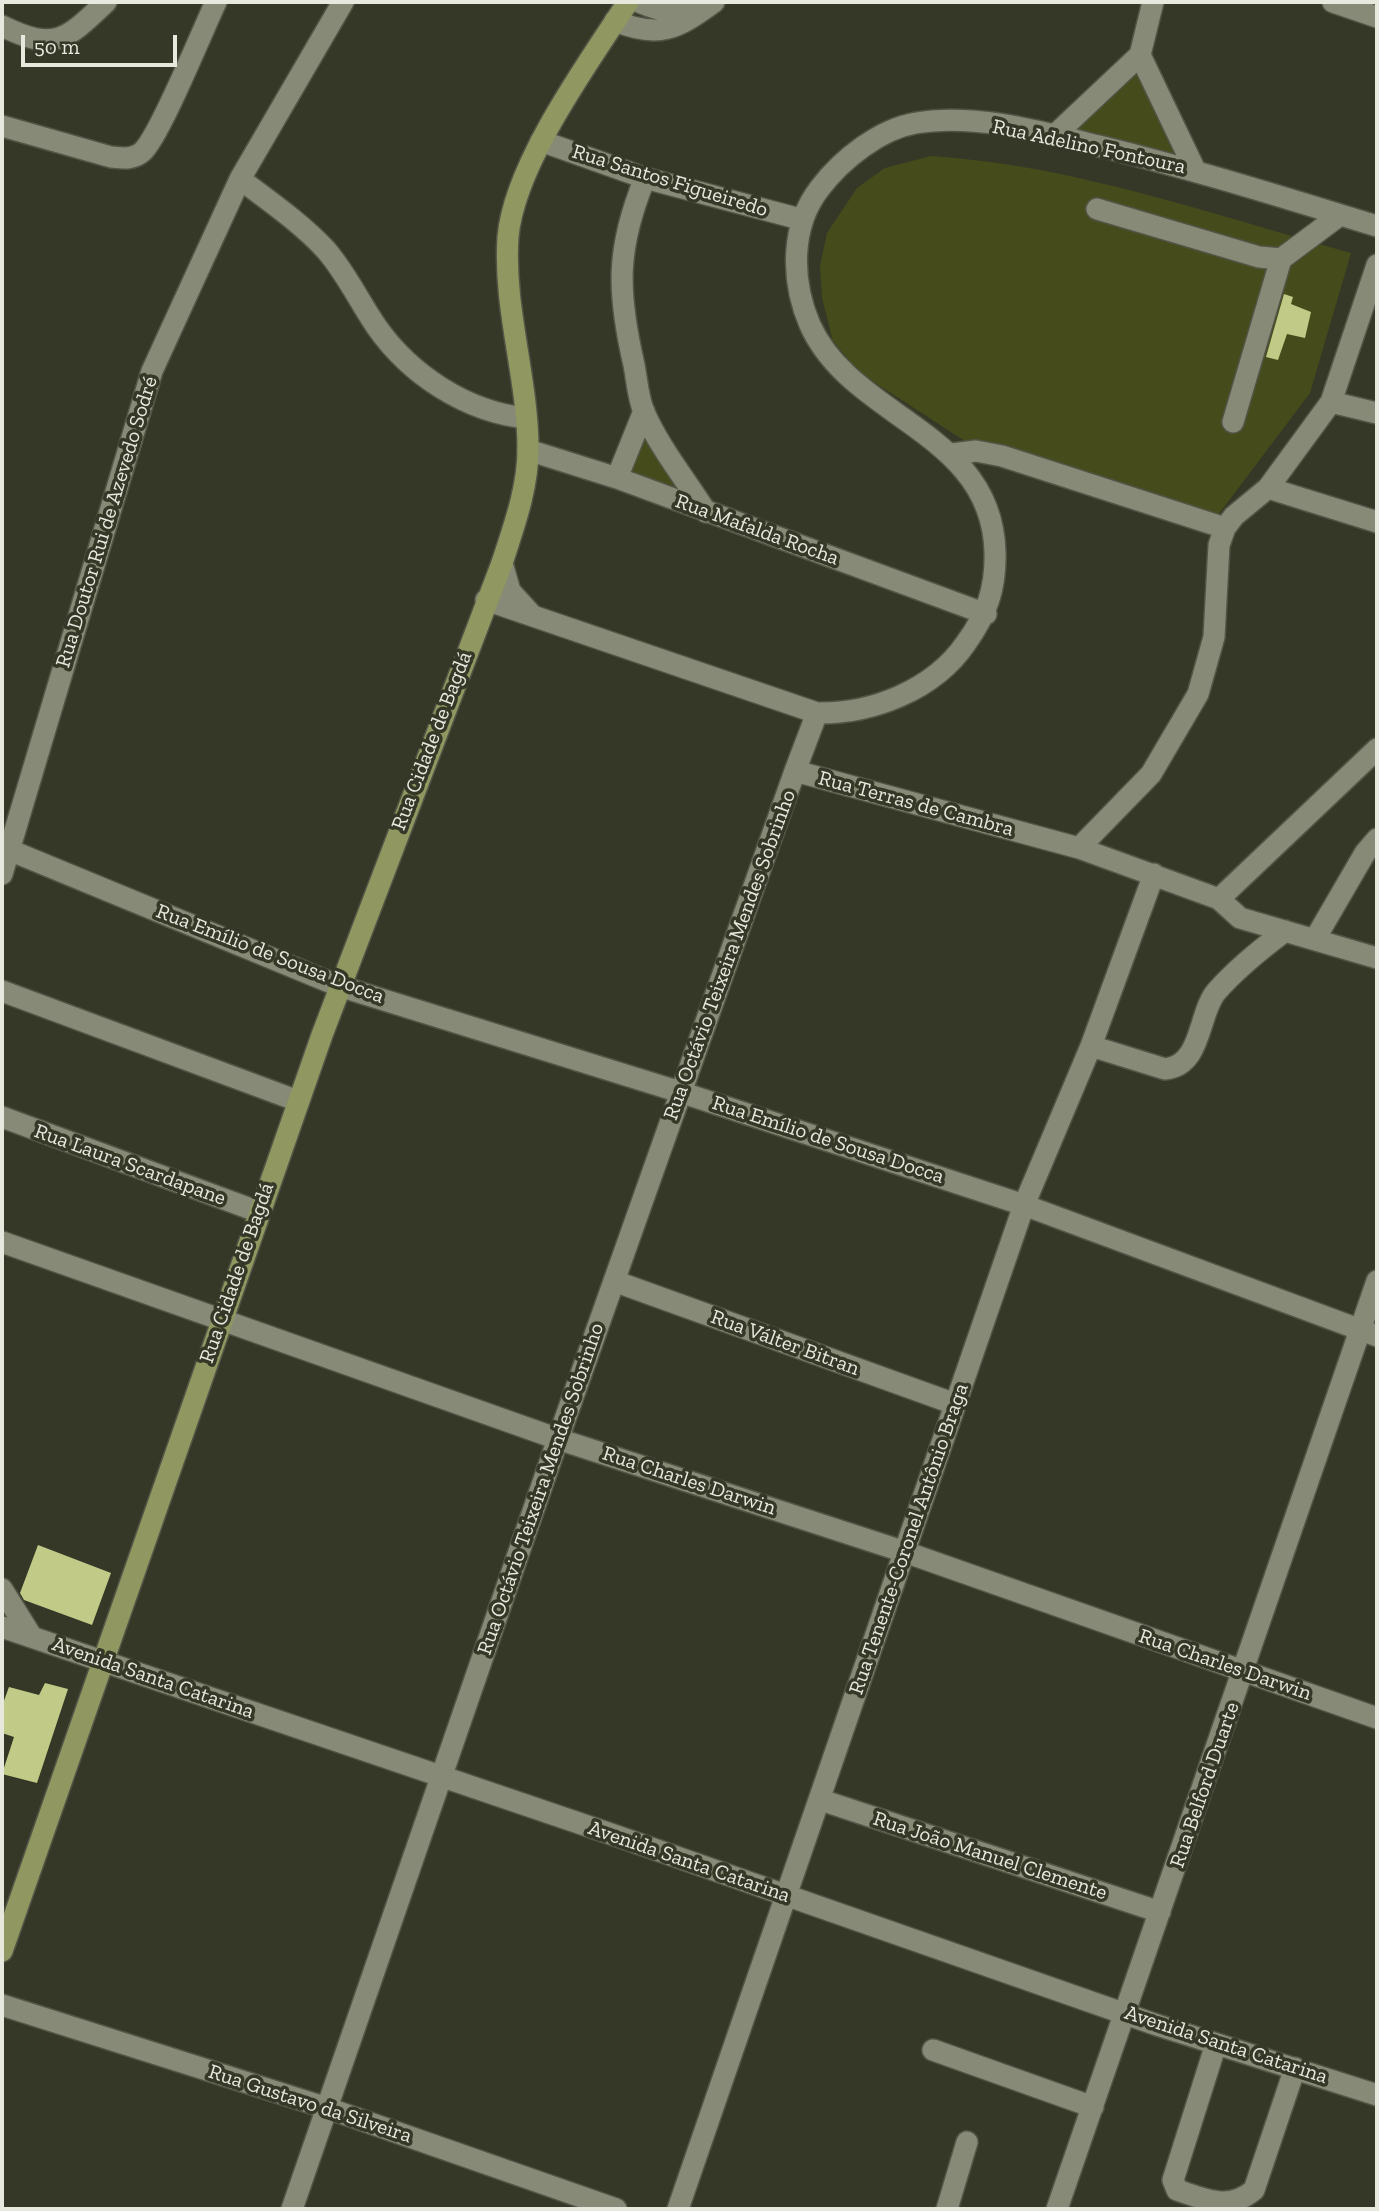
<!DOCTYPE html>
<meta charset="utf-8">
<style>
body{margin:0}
#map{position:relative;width:1379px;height:2211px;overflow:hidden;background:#353827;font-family:"Zilla Slab",serif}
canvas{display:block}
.frame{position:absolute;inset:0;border:4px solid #e7e9de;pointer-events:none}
.scale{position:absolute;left:21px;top:35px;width:156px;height:32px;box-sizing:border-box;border:4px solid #e7e9de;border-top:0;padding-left:9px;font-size:21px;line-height:24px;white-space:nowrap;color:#e7e9de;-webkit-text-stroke:5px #353827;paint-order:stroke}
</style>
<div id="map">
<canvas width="1379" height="2211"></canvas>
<div class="frame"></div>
<div class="scale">50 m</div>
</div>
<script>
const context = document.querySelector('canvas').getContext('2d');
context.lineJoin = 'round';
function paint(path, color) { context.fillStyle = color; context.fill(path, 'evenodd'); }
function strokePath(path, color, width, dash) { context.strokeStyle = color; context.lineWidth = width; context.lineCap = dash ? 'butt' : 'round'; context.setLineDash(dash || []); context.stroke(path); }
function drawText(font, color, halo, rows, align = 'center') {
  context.font = font + ' "Zilla Slab",serif'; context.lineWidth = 7; context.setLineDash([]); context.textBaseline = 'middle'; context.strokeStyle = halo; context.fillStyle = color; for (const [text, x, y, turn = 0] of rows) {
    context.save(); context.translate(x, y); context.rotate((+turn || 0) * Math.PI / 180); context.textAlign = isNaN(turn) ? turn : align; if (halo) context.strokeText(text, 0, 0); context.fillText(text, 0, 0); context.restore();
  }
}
paint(new Path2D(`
 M1132 55 1191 175 1026 136 1086 102Z
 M931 156C1074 165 1214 215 1351 253L1310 393 1206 531 971 445 860 373 833 341 822 298 820 266 827 233 857 188 885 168Z
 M643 422 691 499 626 477Z`), '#454b1a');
paint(new Path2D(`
 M1284 294 1293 297 1291 304 1311 312 1305 338 1287 334 1278 360 1266 357Z
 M38 1545 111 1573 92 1625 24 1600 20 1593Z
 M45 1683 68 1689 37 1783 2 1774 14 1737 2 1733V1706L9 1687 39 1695Z`), '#c1cb87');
const minor = new Path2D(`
 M639 2C660 11 670 14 691 2
 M1333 2 1377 17
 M615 21C659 39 677 29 714 2
 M2 26C55 52 66 40 106 2
 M1140 55 1195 170
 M2 126 111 157C122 158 133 160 142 152 159 138 203 29 216 2
 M1055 135 1140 55 1153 2
 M541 141 645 178 800 219
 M645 178C616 249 617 291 634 365 637 380 638 398 644 412 659 447 686 480 706 512
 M240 179C269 201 301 223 326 250 346 273 359 301 376 326 410 375 467 412 526 418
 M1097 209 1259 257 1281 259 1340 215
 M1331 402 1377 413
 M1233 422 1281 259
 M528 450 617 478 986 614
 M952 454 976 451 1002 456 1225 528
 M617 478 644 411
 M1268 488 1377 522
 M502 563 510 591 532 615
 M486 600 817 713 795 771 1079 848 1219 899
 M817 713C872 714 934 690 966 643 987 614 996 588 995 552 992 431 852 419 810 325 791 281 790 226 820 188 842 159 880 129 916 123 975 113 1042 132 1099 146 1193 169 1285 198 1377 226
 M2 847 339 986 680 1092 1024 1205 1377 1336
 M1079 848 1151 774 1198 694 1214 637 1219 545 1225 528 1234 516 1268 488 1331 402 1377 265
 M2 874 152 371 240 179 343 2
 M1219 899 1377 749
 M1219 899 1240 918 1377 958
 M1315 939 1365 853 1377 839
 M2 991 298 1101
 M1091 1046 1165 1069C1202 1066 1198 1014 1216 992 1236 969 1261 949 1285 931
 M2 1117 259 1212
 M2 1242 558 1439 905 1552 1377 1718
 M614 1281 955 1404
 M2 1589 32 1637
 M2 1627 611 1834 1154 2024 1377 2095
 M821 1800 1160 1912
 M2 2005 327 2108 616 2209
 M1216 2044 1173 2180 1177 2190C1207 2200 1229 2211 1254 2190L1295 2068
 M933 2050 1093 2107
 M292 2209 558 1439 795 771
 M678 2209 1024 1205 1091 1046 1154 874
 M947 2209 967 2142
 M1057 2209 1377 1281`);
const major = new Path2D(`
 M2 1951 322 1035 502 563C514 526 528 488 528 449 528 378 503 308 508 237 514 165 588 63 628 2`);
strokePath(minor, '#525445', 24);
strokePath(major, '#525445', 24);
strokePath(minor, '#878a76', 21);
strokePath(major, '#909760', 21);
drawText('21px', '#e7e9de', '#353827', [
 ["Rua Adelino Fontoura",1089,147,12],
 ["Rua Santos Figueiredo",670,181,17],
 ["Rua Doutor Rui de Azevedo Sodré",107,522,-73],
 ["Rua Mafalda Rocha",757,530,20],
 ["Rua Cidade de Bagdá",432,741,-69],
 ["Rua Terras de Cambra",916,804,15],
 ["Rua Emílio de Sousa Docca",270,954,21],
 ["Rua Octávio Teixeira Mendes Sobrinho",730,955,-70],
 ["Rua Emílio de Sousa Docca",828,1140,18],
 ["Rua Laura Scardapane",130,1165,20],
 ["Rua Cidade de Bagdá",237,1273,-71],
 ["Rua Válter Bitran",785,1343,20],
 ["Rua Charles Darwin",689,1481,18],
 ["Rua Octávio Teixeira Mendes Sobrinho",541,1489,-71],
 ["Rua Tenente-Coronel Antônio Braga",909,1539,-71],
 ["Rua Charles Darwin",1225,1665,19],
 ["Avenida Santa Catarina",153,1678,19],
 ["Rua Belford Duarte",1205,1785,-71],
 ["Rua João Manuel Clemente",990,1856,18],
 ["Avenida Santa Catarina",689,1862,19],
 ["Avenida Santa Catarina",1226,2045,18],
 ["Rua Gustavo da Silveira",310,2104,18]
]);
</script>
